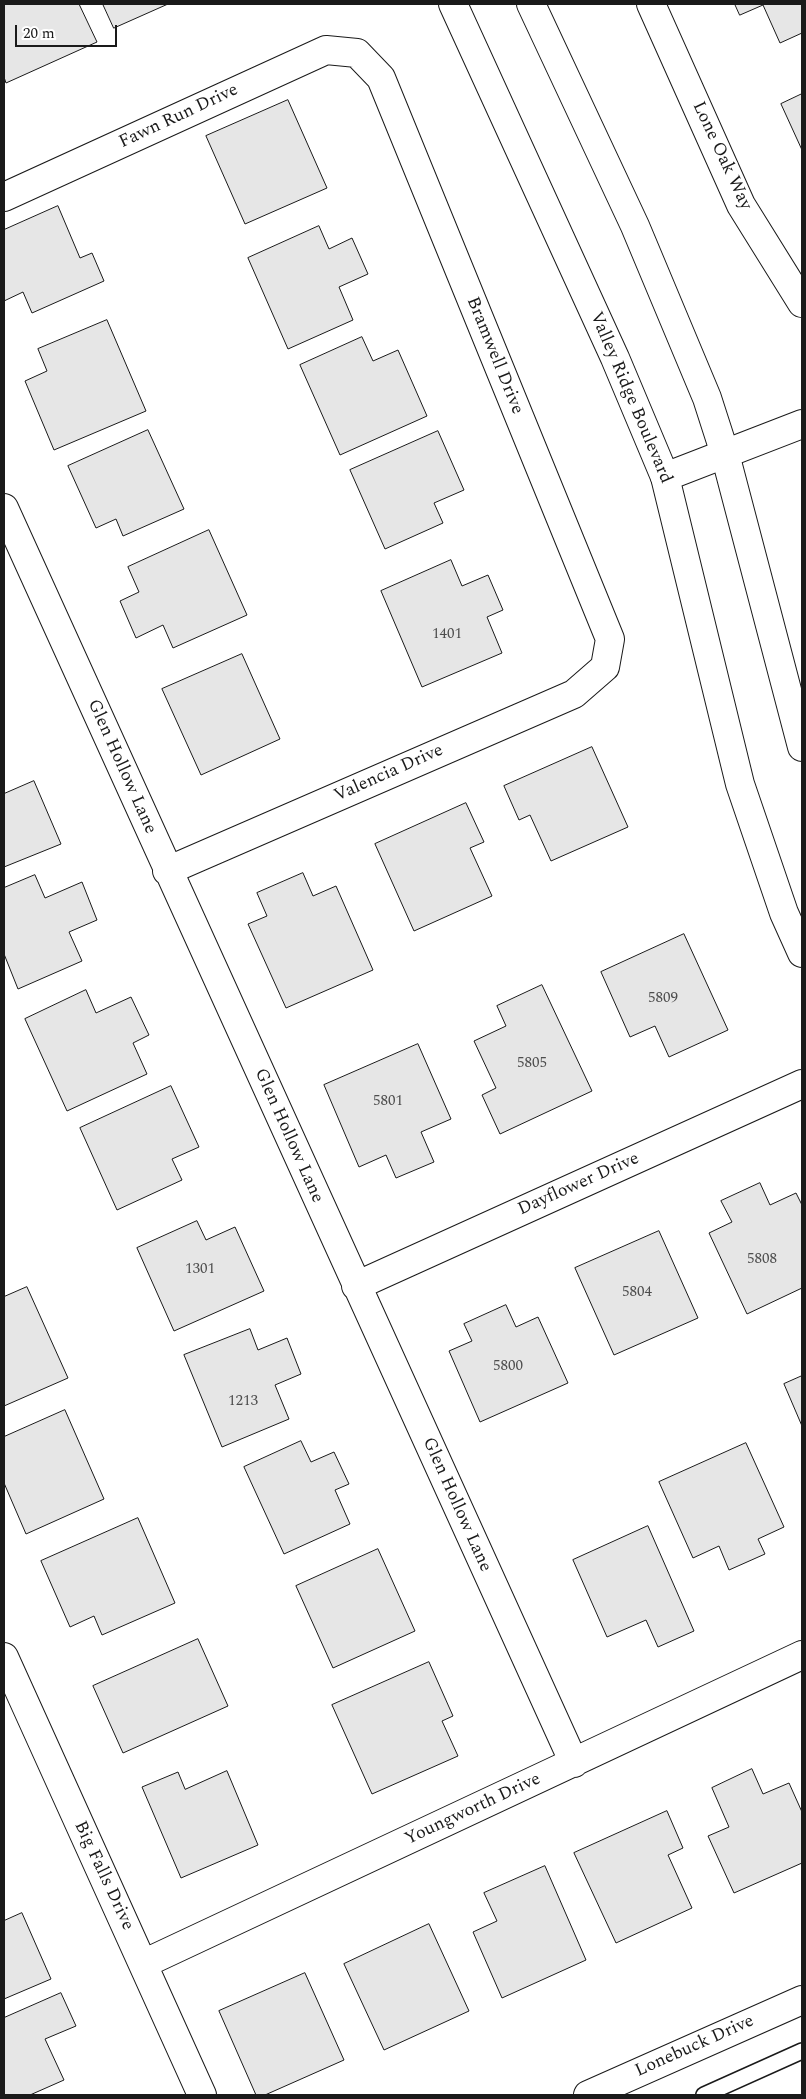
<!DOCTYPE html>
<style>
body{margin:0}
#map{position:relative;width:806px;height:2099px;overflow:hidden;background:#fff;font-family:Spectral,serif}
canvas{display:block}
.frame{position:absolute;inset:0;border:5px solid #1a1a1a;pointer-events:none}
.scale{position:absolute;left:15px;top:25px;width:102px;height:22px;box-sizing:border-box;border:2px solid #1a1a1a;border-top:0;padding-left:6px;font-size:15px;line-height:18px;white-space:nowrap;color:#1a1a1a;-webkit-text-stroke:4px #fff;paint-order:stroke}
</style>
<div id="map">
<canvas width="806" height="2099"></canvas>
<div class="frame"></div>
<div class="scale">20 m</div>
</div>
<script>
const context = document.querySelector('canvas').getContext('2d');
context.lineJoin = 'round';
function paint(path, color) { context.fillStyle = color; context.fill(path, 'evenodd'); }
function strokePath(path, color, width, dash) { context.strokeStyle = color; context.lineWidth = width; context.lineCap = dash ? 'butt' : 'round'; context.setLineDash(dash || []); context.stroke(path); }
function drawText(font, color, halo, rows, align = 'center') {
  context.font = font + ' Spectral,serif'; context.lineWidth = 4; context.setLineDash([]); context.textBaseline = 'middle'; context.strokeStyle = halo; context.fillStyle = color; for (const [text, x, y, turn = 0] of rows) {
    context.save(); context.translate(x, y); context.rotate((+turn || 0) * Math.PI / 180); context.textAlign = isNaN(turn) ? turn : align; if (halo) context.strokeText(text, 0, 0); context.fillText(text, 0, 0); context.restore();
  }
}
const building = new Path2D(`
 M4 4H79L97 42 6 83 4 77Z
 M103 4H168L114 28Z
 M735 4H802V33L780 43 763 5 740 15Z
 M802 94V150L781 104Z
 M288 100 327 188 245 224 206 136Z
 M58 206 80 258 92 253 104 281 32 313 23 292 4 301V230Z
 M319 226 329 249 352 238 368 274 339 287 353 320 288 349 248 258Z
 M107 320 146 411 54 450 25 381 47 371 38 349Z
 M362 337 373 361 398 350 427 416 340 455 300 365Z
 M148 430 184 509 123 536 116 519 96 528 68 466Z
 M438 431 464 490 434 503 443 523 385 549 350 470Z
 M209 530 247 615 173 648 163 625 136 638 120 601 139 592 128 567Z
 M451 560 462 586 488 575 503 610 487 617 502 653 422 687 381 591Z
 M242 654 280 739 201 775 162 689Z
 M592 747 628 827 551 861 530 815 519 820 504 786Z
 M34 781 61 844 4 867V794Z
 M466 803 484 842 470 848 492 896 414 931 375 844Z
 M303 873 313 896 336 886 373 970 286 1008 248 924 267 916 257 893Z
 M35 875 45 898 82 882 97 920 69 932 82 961 18 989 4 954V888Z
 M684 934 728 1030 669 1057 655 1026 630 1037 601 972Z
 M542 985 592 1091 500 1134 482 1095 496 1088 474 1041 506 1026 497 1006Z
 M86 990 96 1013 131 997 149 1035 133 1043 147 1074 67 1111 25 1019Z
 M418 1044 451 1119 421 1132 434 1162 396 1178 386 1155 359 1167 324 1085Z
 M171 1086 199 1147 172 1159 182 1180 117 1210 80 1128Z
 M760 1183 770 1205 796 1193 802 1205V1288L747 1314 709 1233 732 1222 721 1201Z
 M197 1221 206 1240 235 1227 264 1291 174 1331 137 1248Z
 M659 1231 698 1318 614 1355 575 1268Z
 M27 1287 68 1378 4 1406V1297Z
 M506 1305 516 1327 538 1317 568 1383 480 1422 449 1351 472 1341 464 1324Z
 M250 1329 258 1350 287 1338 301 1374 275 1385 289 1419 222 1447 184 1355Z
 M802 1376V1426L784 1384Z
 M65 1410 104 1499 26 1534 4 1483V1437Z
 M301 1441 311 1462 334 1452 349 1484 335 1490 350 1524 284 1554 244 1467Z
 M746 1443 784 1527 758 1539 765 1554 729 1570 719 1546 693 1558 659 1482Z
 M138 1518 175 1603 102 1635 94 1616 70 1627 41 1561Z
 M648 1526 694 1631 658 1647 646 1620 607 1637 573 1560Z
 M378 1549 415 1631 333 1668 296 1586Z
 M198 1639 228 1706 123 1753 93 1686Z
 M429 1662 453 1716 442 1721 458 1756 372 1794 332 1705Z
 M752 1769 763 1794 789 1783 802 1812V1863L734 1893 708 1836 729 1827 712 1788Z
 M227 1771 258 1845 181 1878 142 1787 178 1772 185 1789Z
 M667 1811 683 1848 668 1855 692 1908 616 1943 574 1853Z
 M545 1866 586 1960 502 1998 473 1932 497 1921 484 1893Z
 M22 1913 51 1979 4 1999V1921Z
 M429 1924 469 2011 384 2050 344 1964Z
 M305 1973 344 2060 265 2095H256L219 2011Z
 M61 1993 76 2026 45 2039 64 2080 30 2095H4V2018Z`);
paint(building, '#e6e6e6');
strokePath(building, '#1a1a1a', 1);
const lane = new Path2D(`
 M704 2095 802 2051`);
const street = new Path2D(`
 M651 4 741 205 802 303
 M4 197 326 50 357 53 381 78 610 639 605 667 574 694 167 871
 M665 477 802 424
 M4 508 574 1763
 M356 1286 802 1084
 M4 1657 202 2095
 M143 1964 802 1655`);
const secondary = new Path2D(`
 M453 4 615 358 665 477 740 784 784 913 802 953
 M531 4 635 226 707 398 725 454 802 747
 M588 2095 802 2000`);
strokePath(lane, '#1a1a1a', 18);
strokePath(street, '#1a1a1a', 30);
strokePath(secondary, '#1a1a1a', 30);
strokePath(lane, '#fff', 15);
strokePath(street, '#fff', 28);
strokePath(secondary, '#fff', 28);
drawText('15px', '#4d4d4d', null, [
 ["1401",447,635],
 ["5809",663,999],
 ["5805",532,1064],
 ["5801",388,1102],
 ["5808",762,1260],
 ["1301",200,1270],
 ["5804",637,1293],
 ["5800",508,1367],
 ["1213",243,1402]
]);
drawText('18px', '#1a1a1a', '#fff', [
 ["Fawn Run Drive",179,117,-25],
 ["Lone Oak Way",721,156,65],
 ["Bramwell Drive",494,356,68],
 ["Valley Ridge Boulevard",630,398,67],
 ["Glen Hollow Lane",121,767,66],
 ["Valencia Drive",389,774,-24],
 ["Glen Hollow Lane",288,1136,66],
 ["Dayflower Drive",579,1185,-24],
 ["Glen Hollow Lane",456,1505,66],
 ["Youngworth Drive",473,1810,-25],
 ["Big Falls Drive",103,1876,65],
 ["Lonebuck Drive",695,2047,-24]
]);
</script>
